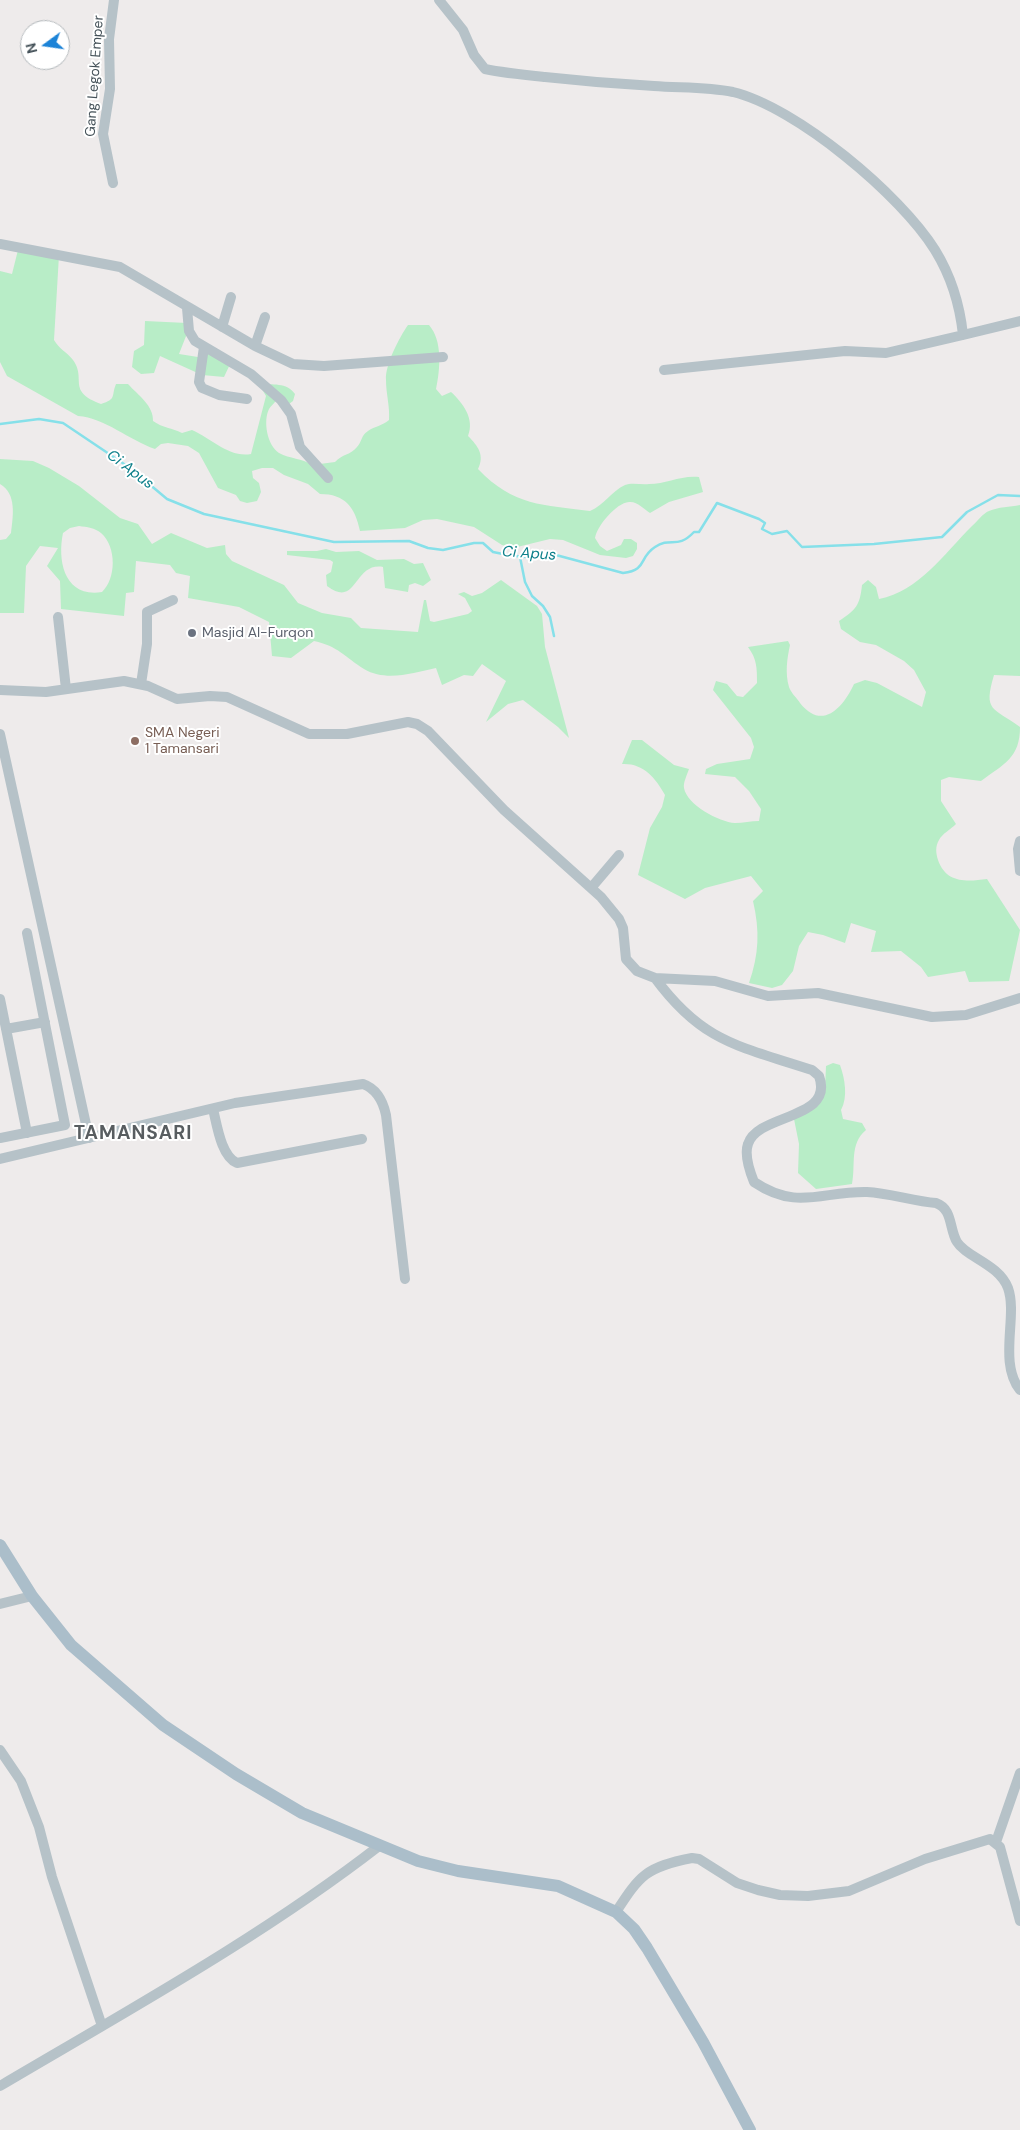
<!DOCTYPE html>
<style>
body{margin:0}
#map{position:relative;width:1020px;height:2130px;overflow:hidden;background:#eeebeb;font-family:"DM Sans",sans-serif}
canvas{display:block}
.north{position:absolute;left:20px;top:20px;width:50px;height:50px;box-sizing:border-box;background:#fff;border:1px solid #b4b9bc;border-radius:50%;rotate:256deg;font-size:14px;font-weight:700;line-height:20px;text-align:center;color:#445158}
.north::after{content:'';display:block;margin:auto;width:18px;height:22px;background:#1c83d7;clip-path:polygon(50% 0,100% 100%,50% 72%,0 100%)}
</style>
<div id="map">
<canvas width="1020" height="2130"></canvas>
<div class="north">N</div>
</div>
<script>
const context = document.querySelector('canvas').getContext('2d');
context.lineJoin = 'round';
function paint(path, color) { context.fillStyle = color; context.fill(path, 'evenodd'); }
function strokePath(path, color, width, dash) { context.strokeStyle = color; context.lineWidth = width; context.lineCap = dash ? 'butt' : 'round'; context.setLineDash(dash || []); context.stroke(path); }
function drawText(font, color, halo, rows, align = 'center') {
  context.font = font + ' "DM Sans",sans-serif'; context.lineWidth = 4; context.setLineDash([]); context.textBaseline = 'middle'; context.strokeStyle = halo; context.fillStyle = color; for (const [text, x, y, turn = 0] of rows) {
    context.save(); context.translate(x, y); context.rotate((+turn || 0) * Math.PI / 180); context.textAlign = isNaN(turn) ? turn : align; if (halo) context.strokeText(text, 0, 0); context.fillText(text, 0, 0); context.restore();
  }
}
paint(new Path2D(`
 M19 246 59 255 54 340C59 349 67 352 73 360 87 379 66 391 101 404 117 399 111 396 116 384H128C138 395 154 406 153 421 163 428 172 428 182 433L192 430C211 438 229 458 251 454L266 396 259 384C272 385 287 382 295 394L293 401 289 404 277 400C275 402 271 406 269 409 263 421 267 445 279 453 290 459 302 458 312 465L335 462C342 454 351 455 357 447 362 442 361 435 368 431 375 426 382 426 389 420 390 406 386 394 386 380 385 365 399 338 408 325H429C443 341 440 370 436 389L442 396 451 392C463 403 475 419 468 436 478 446 485 455 478 469 513 506 544 505 590 511 604 505 612 491 625 485 632 482 641 485 649 484 666 484 681 475 699 477L703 492 669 502 650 513C644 509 637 501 629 502 616 503 597 526 595 538L600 546 607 551 621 545 624 539H631L637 543V549L633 556 626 558 600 555 563 540 550 539 513 548 502 545 474 527 437 519 423 520 405 528 360 531C355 507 345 494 320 494L308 484 284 475 273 468H262L252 471 253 478 259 483 261 492 257 501 247 503 240 501 236 495 218 488 199 453 188 446 168 443 161 444 155 449C129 440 105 418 78 416L7 376 0 362V271L12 274Z
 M145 321 187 323 188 331 179 354 198 357 207 346 232 360 224 377 202 375 160 356 154 373 141 374 132 367 134 351 144 345Z
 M0 459 33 461 49 468 79 486 120 518 138 524 152 544 171 533 207 548 225 545 226 554 232 561 284 585 298 603 322 613 351 618 361 628 418 632 424 600H426L430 621 434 622 468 614 472 611 465 598 458 594 464 592 472 596 482 593 501 580 537 606 542 614 545 647 569 738 558 727 523 700 508 704 486 722 506 681 482 664 473 676 464 675 442 685 436 668C413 673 386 682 364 669 345 657 338 646 314 641L291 658 272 656 269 622 239 607 188 598 190 576 176 573 170 565 136 561 134 592 126 593 124 616 61 609 60 581 47 566 58 548 40 546 26 566 24 613H0V540L6 539 11 533C13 516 17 494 0 484ZM79 526C87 527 95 528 101 533 117 547 116 579 102 592 65 598 57 562 63 533L70 528Z
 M1020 505V676L994 675C983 712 993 707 1020 727 1020 758 1004 764 981 781L949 777 941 780V801L956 824C951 829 942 834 939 840 935 847 936 853 938 860 946 883 966 882 987 879L1020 930 1009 981 969 982 965 971 928 977 921 967 901 951 871 952 876 931 851 923 845 943 823 935 808 932 799 946 793 971 782 985 772 988 749 983C759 954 760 931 753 901L763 891 751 876 705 888 685 899 638 875 650 828 662 807 665 795C655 777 643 763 622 764L632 740H642L674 765 689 769C687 775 683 783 684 788 687 805 719 822 735 823 743 823 751 821 759 821L761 809 749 791 735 777 705 774 706 769 717 764 750 759 754 747 751 738 713 690 716 681 727 684 737 696 743 697 757 683C757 668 757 659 748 647L788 641 790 645C787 659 785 673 789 687 791 693 797 698 800 703 822 731 843 708 854 684L865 680 877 683 922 707 926 692 914 670 904 661 876 645 860 642 841 629 839 621C856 610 860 605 862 585L868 580 876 587 879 599C919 591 944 554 972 526 977 522 983 513 989 511 998 507 1010 507 1020 505Z
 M326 549 336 552 359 551 377 560 404 559 414 564 423 563 431 580 423 586 415 583 409 585 408 592 385 588 383 567C353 562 358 609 327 586L326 575 331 572 333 562 330 560 287 555V551H317Z
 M833 1063 840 1065C845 1079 848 1097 841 1110L843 1119 862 1123 866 1130C849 1144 856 1165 852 1184L816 1189 798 1173 799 1144 794 1119 825 1089 826 1066Z`), '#b8edc7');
strokePath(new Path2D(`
 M0 424 39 419 63 423 130 468 167 499 204 514 334 542 409 541 428 548 443 550 474 543H483L493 552 508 555 524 557 556 555 623 573C648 570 638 558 655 547 671 536 677 550 694 532H699L717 503 759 519 765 523 762 529 772 534 787 531 802 547 874 544 942 537 967 512 998 495 1020 496
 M520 557 525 582 532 596 543 606 550 617 554 636`), '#86e0e9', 2.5);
strokePath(new Path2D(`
 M439 0 463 30 474 55 485 69C504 73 525 75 545 77 581 81 617 84 654 86 680 88 707 87 733 92 796 107 901 195 935 250 951 276 960 306 963 335L1020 321
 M113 183 103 134 110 89 109 39 114 0
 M0 244 120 267 255 346 293 364 324 366 443 357
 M187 308 189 331 195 341 251 374 281 400 291 414 300 447 328 478
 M222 327 231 297
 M255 346 265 317
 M204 347 199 382 202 388 219 395 247 399
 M664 370 845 351 886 353 963 335
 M58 617 66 689
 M141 684 147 644V612L173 600
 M0 690 46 692 124 681 148 686 177 699 210 696 227 697 309 734H347L408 722 417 724 428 731 504 810 601 897 619 919 623 928 626 959 637 971 655 978 715 981 768 996 818 993 932 1017 966 1015 1020 998
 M0 734 89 1138
 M1020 841 1018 849 1020 871
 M591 888 619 855
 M655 978C703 1043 739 1046 812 1070L819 1076C835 1120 758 1113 748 1144 744 1155 750 1172 754 1182 797 1211 822 1191 867 1192 889 1193 913 1201 936 1203 953 1209 949 1229 957 1242 966 1257 999 1264 1008 1288 1018 1316 998 1362 1020 1390
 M0 999 27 1133
 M6 1029 45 1022
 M213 1109C217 1125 221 1156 237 1163L362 1139
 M0 1138 65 1125 27 933
 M0 1159 235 1103 363 1084C377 1089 383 1101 386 1115L405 1279
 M0 1604 32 1596
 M0 1750 21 1781 39 1827 52 1877 102 2026
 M996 1842 1020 1773
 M616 1912C640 1875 646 1867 692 1858L699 1859 737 1883 758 1890 780 1895 808 1896 849 1891 925 1859 990 1839 1000 1847 1020 1921
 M0 2086C127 2011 263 1936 379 1846`), '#b6c2c8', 10);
strokePath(new Path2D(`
 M0 1545 32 1596 71 1645 163 1725 236 1774 302 1813 418 1861 458 1871 558 1886 616 1912 634 1929 647 1948 703 2042 750 2130`), '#abbeca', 12);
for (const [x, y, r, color] of [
 [192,633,5,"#6b7280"],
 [135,741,5,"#8d6e63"]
]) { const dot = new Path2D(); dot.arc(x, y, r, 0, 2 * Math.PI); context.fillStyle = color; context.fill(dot); strokePath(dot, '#fff', 2); }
drawText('14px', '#445158', '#fff', [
 ["Gang Legok Emper",95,76,-86]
]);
drawText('14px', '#5b616d', '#fff', [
 ["Masjid Al-Furqon",202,633]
], 'left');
drawText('14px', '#785e54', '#fff', [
 ["SMA Negeri",145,733],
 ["1 Tamansari",145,749]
], 'left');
drawText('italic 15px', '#0e808b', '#fff', [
 ["Ci Apus",130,470,37],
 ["Ci Apus",529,554,4]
]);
context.letterSpacing = '1px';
drawText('bold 19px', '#585d60', '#fff', [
 ["TAMANSARI",133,1134]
]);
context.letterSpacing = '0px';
</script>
